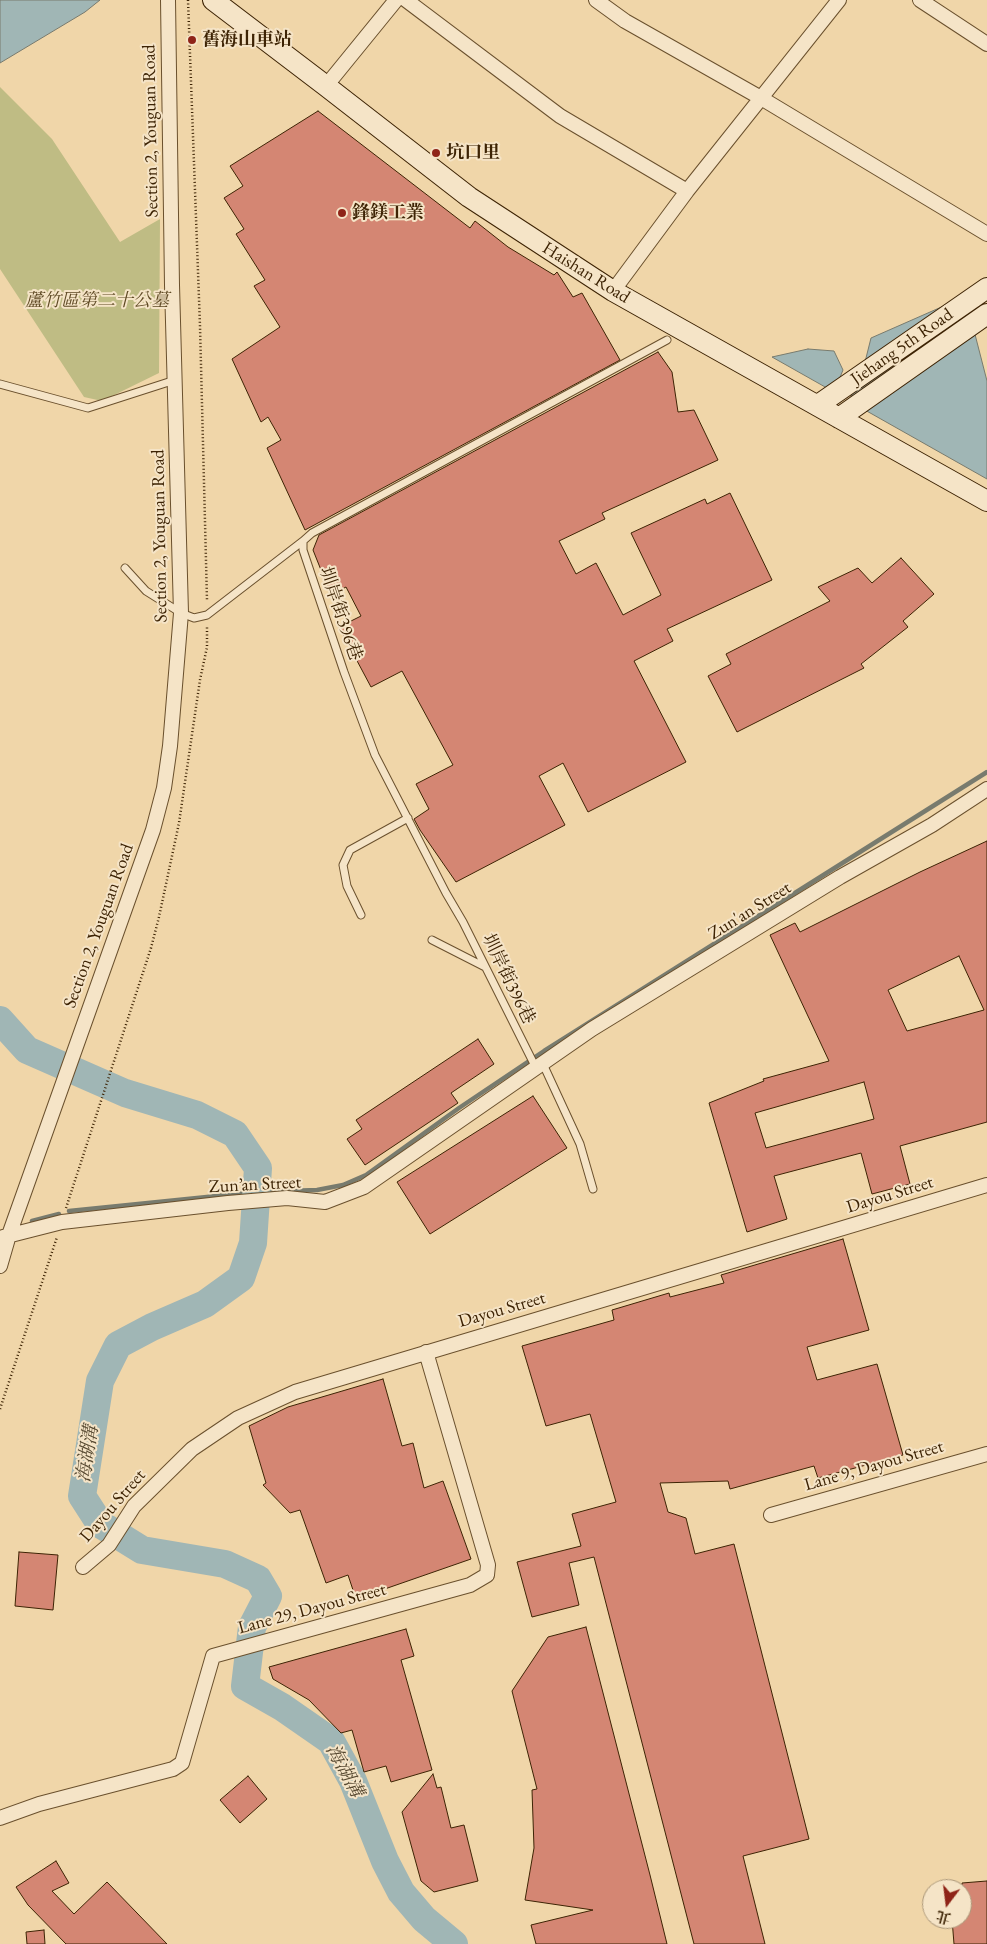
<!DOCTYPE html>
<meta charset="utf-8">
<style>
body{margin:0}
#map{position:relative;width:987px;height:1944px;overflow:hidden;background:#f0d6a9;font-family:"EB Garamond","Noto Serif TC",serif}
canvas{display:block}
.north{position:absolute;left:922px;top:1879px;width:50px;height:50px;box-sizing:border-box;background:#f5e4c7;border:1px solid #ab9779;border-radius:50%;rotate:195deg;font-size:14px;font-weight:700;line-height:20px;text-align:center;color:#3d2304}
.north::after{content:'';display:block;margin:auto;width:18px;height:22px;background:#8f2418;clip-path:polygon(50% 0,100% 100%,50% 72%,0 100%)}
</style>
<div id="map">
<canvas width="987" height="1944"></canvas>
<div class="north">北</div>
</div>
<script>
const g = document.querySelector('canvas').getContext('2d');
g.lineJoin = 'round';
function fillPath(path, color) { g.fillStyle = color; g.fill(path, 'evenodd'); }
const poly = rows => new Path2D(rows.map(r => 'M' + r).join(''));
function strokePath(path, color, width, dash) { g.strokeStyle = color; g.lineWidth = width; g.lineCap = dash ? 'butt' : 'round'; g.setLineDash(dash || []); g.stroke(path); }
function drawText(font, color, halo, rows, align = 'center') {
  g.font = font + ' "EB Garamond","Noto Serif TC",serif'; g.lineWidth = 4; g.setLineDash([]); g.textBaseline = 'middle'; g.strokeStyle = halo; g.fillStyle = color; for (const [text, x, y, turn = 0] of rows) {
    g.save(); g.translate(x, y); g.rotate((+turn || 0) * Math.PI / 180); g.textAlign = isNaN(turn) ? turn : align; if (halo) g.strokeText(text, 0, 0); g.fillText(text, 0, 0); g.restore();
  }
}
fillPath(poly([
 [0,87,52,139,120,242,160,219,159,373,102,401,84,397,0,269]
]), '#bfbc84');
const water = poly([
 [0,0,100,0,85,12,0,63,0,0],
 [960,304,970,315,987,381,987,479,849,401,864,366,871,338,946,305,960,304],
 [808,349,834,351,843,370,834,392,772,357,808,349]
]);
fillPath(water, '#a0b6b5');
strokePath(water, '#787b6e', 1);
strokePath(poly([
 [69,1211,256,1192,317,1190,343,1185,366,1175,459,1108,544,1051,987,772],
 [32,1221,59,1214]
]), '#787b6e', 4.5);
strokePath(poly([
 [0,1020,27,1050,125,1093,197,1115,235,1134,258,1168,253,1243,241,1278,205,1304,152,1327,118,1345,100,1381,82,1496,100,1524,142,1550,225,1564,258,1579,268,1596,252,1627,245,1686,282,1707,331,1741,353,1781,385,1861,401,1892,424,1919,454,1944]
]), '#a0b6b5', 28);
const building = poly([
 [318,111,470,228,475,221,508,247,554,275,557,272,573,297,582,293,620,360,305,530,267,448,281,440,268,417,261,422,232,359,280,327,254,286,265,280,236,234,244,229,224,198,243,186,230,166,318,111],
 [658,352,672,372,678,412,694,410,718,460,602,513,605,519,559,541,576,574,596,563,623,615,661,595,631,533,705,499,707,504,730,493,772,580,667,629,673,641,634,661,686,762,588,812,563,763,539,776,565,825,456,882,420,830,414,819,429,809,416,784,453,765,402,671,371,687,339,627,361,616,346,587,331,595,313,550,319,535,658,352],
 [901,558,934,594,903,621,908,627,861,664,864,668,737,732,708,676,731,664,726,654,830,601,818,587,858,568,872,583,901,558],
 [987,841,987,1122,900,1146,910,1184,872,1194,861,1153,774,1176,787,1219,747,1232,709,1103,764,1081,763,1079,829,1061,770,935,795,923,800,932,920,872,987,841],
 [959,956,984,1010,907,1031,888,990,959,956],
 [864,1082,874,1119,766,1148,755,1113,864,1082],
 [478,1039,494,1064,451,1093,458,1103,365,1165,347,1139,362,1129,356,1120,478,1039],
 [533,1096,567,1148,430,1234,397,1182,533,1096],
 [843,1239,869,1330,807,1347,817,1380,877,1364,903,1455,818,1478,814,1466,730,1489,728,1481,660,1483,668,1512,686,1518,695,1554,734,1544,809,1839,743,1856,765,1944,694,1944,594,1557,569,1563,579,1605,532,1617,517,1562,581,1546,572,1514,616,1502,590,1414,546,1426,522,1346,614,1320,612,1310,669,1293,670,1297,724,1283,721,1275,843,1239],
 [383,1379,402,1446,413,1443,424,1488,443,1481,471,1559,356,1599,348,1575,326,1583,300,1510,290,1513,263,1485,266,1483,249,1426,288,1407,383,1379],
 [19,1552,58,1555,53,1610,15,1606,19,1552],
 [586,1627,650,1875,667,1944,536,1944,531,1925,593,1910,525,1900,534,1848,532,1790,537,1789,512,1691,548,1637,586,1627],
 [406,1629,414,1656,401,1660,432,1770,391,1782,386,1766,364,1772,352,1730,341,1733,309,1700,273,1679,269,1667,406,1629],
 [433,1774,437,1788,441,1787,451,1828,464,1825,478,1881,434,1892,421,1881,402,1812,433,1774],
 [248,1776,267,1799,240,1823,220,1800,248,1776],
 [56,1861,69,1883,52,1891,74,1914,107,1882,167,1944,66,1944,28,1905,16,1887,56,1861],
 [987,1881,987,1944,954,1944,952,1919,962,1919,962,1883,987,1881],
 [44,1930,45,1944,27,1944,26,1932,44,1930]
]);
fillPath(building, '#d48673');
strokePath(building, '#3d2304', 1);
const lane = poly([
 [0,384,88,408,175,380],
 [125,568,146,591,181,613,194,618,207,615,303,541],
 [361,915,347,886,343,865,350,850,408,818],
 [432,940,485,967],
 [543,1064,580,1144,593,1189],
 [536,1068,463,922,446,893,375,755,344,672,303,550,303,541,312,533,667,340]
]);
const street = poly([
 [406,0,560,116,687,191],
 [596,0,625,21,761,98,987,234],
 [920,0,987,44],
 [326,86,396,0],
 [613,291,687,191,839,0],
 [3,1237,62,1222,228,1203,287,1198,325,1202,364,1187,592,1029,840,877,932,825,987,789],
 [0,1266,9,1235,153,830,164,788,170,746,181,613,172,285,168,0],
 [771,1515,987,1454],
 [83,1567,109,1545,134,1506,192,1449,238,1418,295,1392,987,1185],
 [0,1818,39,1804,173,1769,182,1763,213,1656,470,1585,487,1575,488,1565,426,1352]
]);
const secondary = poly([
 [213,0,326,86,469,197,613,291,987,501],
 [818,405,987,288],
 [839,418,987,314]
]);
strokePath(lane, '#6a502d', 9);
strokePath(street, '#6a502d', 16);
strokePath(secondary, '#3d2304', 22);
strokePath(poly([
 [188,0,200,326,207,600],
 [66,1208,151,948,159,917,179,823,200,680,207,647,207,625],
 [0,1409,57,1237]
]), '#3d2304', 2.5, [1, 2.5]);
strokePath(lane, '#f5e4c7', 7);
strokePath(street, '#f5e4c7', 14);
strokePath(secondary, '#f5e4c7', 20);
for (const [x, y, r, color] of [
 [192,40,5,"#8f2418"],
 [436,153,5,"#8f2418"],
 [342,213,5,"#8f2418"]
]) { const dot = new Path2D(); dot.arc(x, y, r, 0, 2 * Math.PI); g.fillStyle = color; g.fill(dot); strokePath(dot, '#f5e4c7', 2); }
drawText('bold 18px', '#3d2304', '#f5e4c7', [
 ["舊海山車站",202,40],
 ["坑口里",446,153],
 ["鋒鎂工業",352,213]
], 'left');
drawText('18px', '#3d2304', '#f5e4c7', [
 ["Section 2, Youguan Road",151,131,-91],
 ["Haishan Road",586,273,32],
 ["Jiehang 5th Road",902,347,-35],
 ["Section 2, Youguan Road",160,536,-91],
 ["圳岸街396巷",340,614,71],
 ["Zun'an Street",750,911,-32],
 ["Section 2, Youguan Road",99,926,-70],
 ["圳岸街396巷",508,979,64],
 ["Zun’an Street",255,1185,-3],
 ["Dayou Street",890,1195,-17],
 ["Dayou Street",502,1310,-16],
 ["Lane 9, Dayou Street",874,1466,-16],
 ["Dayou Street",113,1506,-49],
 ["Lane 29, Dayou Street",312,1609,-15]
]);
drawText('italic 18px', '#5e4924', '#f5e4c7', [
 ["蘆竹區第二十公墓",97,301]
]);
drawText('italic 19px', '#564830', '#f5e4c7', [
 ["海湖溝",88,1454,-81],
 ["海湖溝",344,1771,61]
]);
</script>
